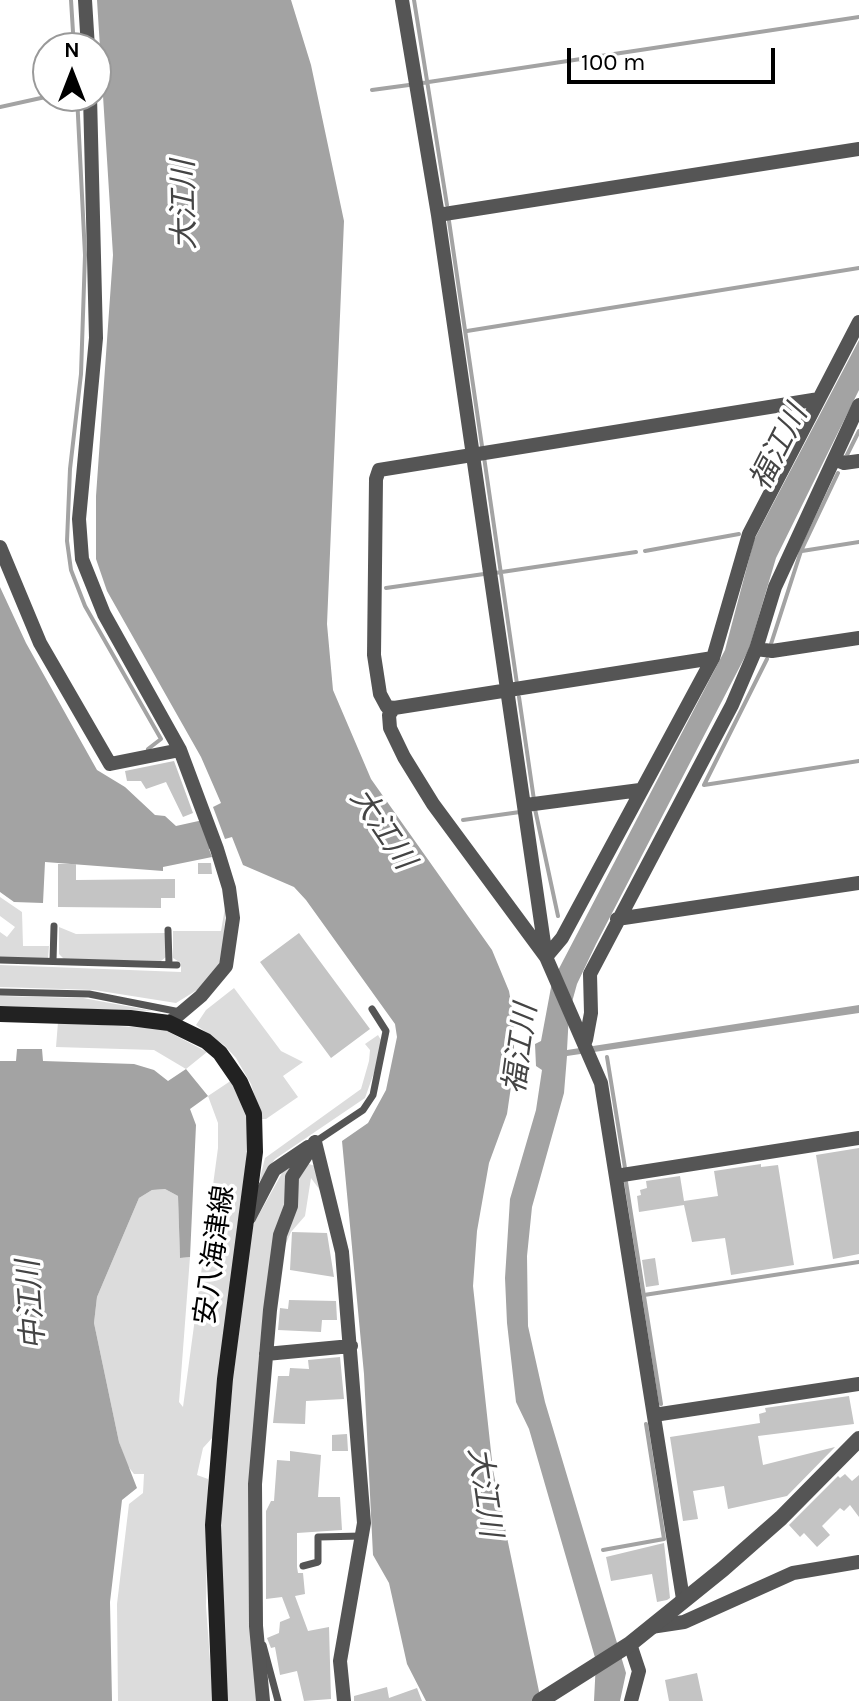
<!DOCTYPE html>
<meta charset="utf-8">
<style>
body{margin:0}
#map{position:relative;width:859px;height:1701px;overflow:hidden;background:#fff;font-family:Karla,sans-serif}
canvas{display:block}
.north{position:absolute;left:32px;top:32px;width:80px;height:80px;box-sizing:border-box;background:#fff;border:2px solid #999;border-radius:50%;rotate:0deg;font-size:22px;font-weight:700;line-height:32px;text-align:center;color:#000}
.north::after{content:'';display:block;margin:auto;width:28px;height:36px;background:#000;clip-path:polygon(50% 0,100% 100%,50% 72%,0 100%)}
.scale{position:absolute;left:567px;top:48px;width:208px;height:36px;box-sizing:border-box;border:4px solid #000;border-top:0;padding-left:10px;font-size:24px;line-height:28px;white-space:nowrap;color:#000;-webkit-text-stroke:6px #fff;paint-order:stroke}
</style>
<div id="map">
<canvas width="859" height="1701"></canvas>
<div class="north">N</div>
<div class="scale">100 m</div>
</div>
<script>
const g = document.querySelector('canvas').getContext('2d');
g.lineJoin = 'round';
function fillPath(path, color) { g.fillStyle = color; g.fill(path, 'evenodd'); }
const poly = rows => new Path2D(rows.map(r => 'M' + r).join(''));
function strokePath(path, color, width, dash) { g.strokeStyle = color; g.lineWidth = width; g.lineCap = dash ? 'butt' : 'round'; g.setLineDash(dash || []); g.stroke(path); }
function drawText(font, color, halo, rows, align = 'center') {
  g.font = font + ' Karla,"Noto Sans JP",sans-serif'; g.lineWidth = 7; g.setLineDash([]); g.textBaseline = 'middle'; g.strokeStyle = halo; g.fillStyle = color; for (const [text, x, y, turn = 0] of rows) {
    g.save(); g.translate(x, y); g.rotate((+turn || 0) * Math.PI / 180); g.textAlign = isNaN(turn) ? turn : align; if (halo) g.strokeText(text, 0, 0); g.fillText(text, 0, 0); g.restore();
  }
}
fillPath(poly([
 [0,897,22,912,23,946,49,946,48,958,0,958,0,932,7,937,15,927,0,916],
 [226,902,222,965,197,990,176,1003,94,990,0,987,0,965,181,972,181,963,173,958,173,931,221,931],
 [59,927,76,934,165,933,166,957,161,961,64,959,59,954],
 [234,988,281,1051,303,1062,283,1076,298,1097,266,1119,262,1119,251,1084,236,1058,224,1045,196,1025,206,1010],
 [0,996,83,998,153,1011,0,1006],
 [58,1022,163,1029,207,1052,186,1069,154,1050,56,1047],
 [378,1035,381,1040,377,1064,365,1098,275,1159,259,1182,265,1158,361,1089,369,1061,370,1050,365,1044],
 [232,1080,247,1112,248,1145,213,1437,203,1448,197,1475,208,1479,206,1606,213,1701,118,1701,117,1604,129,1504,143,1493,144,1474,134,1474,127,1465,119,1442,94,1323,97,1297,139,1198,152,1190,165,1189,178,1196,180,1258,190,1257,179,1402,183,1407,218,1148,218,1123,208,1096],
 [306,1163,315,1166,322,1193,311,1178,305,1216,291,1232,284,1248,296,1179],
 [286,1166,293,1168,251,1486,260,1701,227,1701,220,1522,233,1378,252,1227]
]), '#dcdcdc');
fillPath(poly([
 [97,0,291,0,311,65,344,221,327,624,333,690,371,779,492,950,509,991,514,1019,514,1066,507,1114,489,1163,477,1231,473,1286,493,1470,541,1701,426,1701,407,1664,389,1583,373,1555,364,1374,342,1141,368,1123,386,1090,397,1037,395,1024,306,900,294,887,243,865,232,837,225,839,213,807,221,803,201,757,107,591,96,559,96,496,113,255],
 [859,340,859,390,776,558,749,649,596,944,577,984,569,1013,567,1050,859,1005,859,1013,567,1056,564,1093,532,1207,527,1256,528,1326,545,1402,626,1673,620,1701,594,1701,596,1661,529,1429,516,1402,507,1323,505,1278,510,1199,536,1110,542,1070,536,1066,535,1044,541,1041,552,982,725,650,754,540],
 [0,587,26,643,97,770,125,787,155,815,165,816,176,826,203,820,213,847,209,849,212,857,163,867,163,871,45,862,43,903,14,902,0,892],
 [17,1049,42,1049,43,1061,134,1064,154,1070,168,1081,186,1069,208,1096,190,1109,196,1125,190,1257,180,1258,178,1196,165,1189,152,1190,139,1198,97,1297,94,1323,119,1442,137,1488,122,1500,110,1602,112,1701,0,1701,0,1061,16,1061]
]), '#a3a3a3');
strokePath(poly([
 [71,0,74,48],
 [414,0,447,205],
 [422,83,859,17],
 [372,90,409,85],
 [77,96,85,255,81,374,70,469,67,541,71,570,85,606,161,739,148,749],
 [0,107,50,96],
 [449,221,482,446],
 [467,331,859,268],
 [484,457,517,684],
 [846,457,859,431],
 [645,551,739,534],
 [802,551,859,542],
 [495,573,636,552],
 [386,588,484,574],
 [770,647,801,551,838,473],
 [519,697,534,800],
 [704,785,859,761],
 [704,785,767,659],
 [535,809,558,916],
 [463,820,520,812],
 [607,1057,625,1168],
 [626,1182,661,1404],
 [644,1295,859,1262],
 [603,1550,664,1539,646,1424]
]), '#a3a3a3', 4);
fillPath(poly([
 [174,761,193,813,183,817,166,782,146,789,141,781,127,781,125,771],
 [198,863,211,863,212,874,198,874],
 [58,864,76,864,76,880,175,879,175,898,161,898,161,908,58,907],
 [299,933,370,1029,331,1058,260,962],
 [859,1148,859,1254,833,1259,816,1155],
 [761,1164,761,1167,778,1165,794,1265,731,1275,725,1238,692,1242,684,1205,639,1212,637,1196,641,1195,640,1190,647,1188,646,1181,680,1176,684,1201,718,1196,714,1171],
 [292,1232,327,1233,334,1277,290,1270],
 [655,1258,659,1285,646,1287,642,1260],
 [289,1300,336,1301,337,1320,322,1320,321,1332,278,1330,280,1308,288,1309],
 [340,1357,344,1399,306,1401,305,1424,273,1423,278,1376,289,1376,290,1368,309,1369,308,1360],
 [849,1396,854,1424,758,1436,763,1465,835,1447,787,1496,728,1509,724,1486,693,1491,698,1519,683,1521,670,1437,760,1423,759,1414,766,1412,765,1408],
 [347,1434,348,1451,332,1451,332,1435],
 [290,1451,321,1455,318,1497,340,1497,342,1530,297,1533,297,1567,298,1573,303,1573,305,1594,295,1596,308,1631,329,1627,331,1699,304,1701,297,1671,280,1675,275,1647,271,1648,267,1638,279,1633,280,1622,290,1618,282,1597,266,1599,266,1511,271,1501,274,1501,277,1460,290,1461],
 [845,1474,852,1481,859,1475,859,1517,850,1505,844,1511,840,1508,822,1526,830,1535,817,1547,804,1533,800,1537,789,1525,838,1476,840,1478],
 [664,1543,670,1598,667,1600,657,1602,652,1574,611,1581,606,1557],
 [697,1673,703,1701,669,1701,665,1680],
 [387,1687,389,1698,417,1688,422,1701,354,1701,354,1696]
]), '#c4c4c4');
strokePath(poly([
 [168,930,169,964],
 [0,960,177,965],
 [53,961,54,926],
 [0,992,89,994,180,1012],
 [315,1142,363,1110,373,1095,386,1031,372,1009],
 [303,1566,318,1562,318,1537,362,1536],
 [263,1645,278,1701]
]), '#555', 7);
strokePath(poly([
 [85,0,88,48],
 [402,0,438,215,546,957,601,1083,683,1599],
 [90,96,96,338,79,519,82,559,104,614,180,750,217,849,229,888,233,918,226,966,201,996,169,1023],
 [438,215,859,149],
 [834,459,844,463,859,461],
 [0,547,40,643,110,764,180,750],
 [756,649,772,651,859,638],
 [713,658,394,708,389,715,390,728,404,757,433,804,546,957,562,938,713,658,749,534,859,322],
 [394,708,387,707,380,694,374,655,376,479,379,470,819,399],
 [526,805,640,790],
 [617,919,859,883],
 [586,1040,591,1013,590,974,732,705,756,649,775,587,859,405],
 [315,1142,342,1252,364,1523,340,1661,344,1701],
 [616,1176,859,1138],
 [249,1218,274,1170,308,1147],
 [266,1354,351,1346],
 [654,1415,859,1384],
 [651,1627,684,1622,793,1573,859,1562],
 [630,1644,639,1671,631,1701],
 [263,1701,256,1626,255,1484,270,1310,280,1235,291,1206,292,1177,315,1142]
]), '#555', 14);
strokePath(poly([
 [540,1701,630,1644,723,1569,781,1518,859,1439]
]), '#555', 16);
strokePath(poly([
 [0,1014,130,1018,169,1023,206,1041,220,1053,240,1082,254,1114,255,1152,225,1379,213,1525,220,1701]
]), '#222', 16);
drawText('28px', '#000', '#fff', [
 ["安八海津線",215,1255,-82]
]);
drawText('italic 30px', '#444', '#fff', [
 ["大江川",185,205,-91],
 ["福江川",779,448,-63],
 ["大江川",382,829,56],
 ["福江川",521,1049,-82],
 ["中江川",32,1305,-94],
 ["大江川",484,1492,82]
]);
</script>
